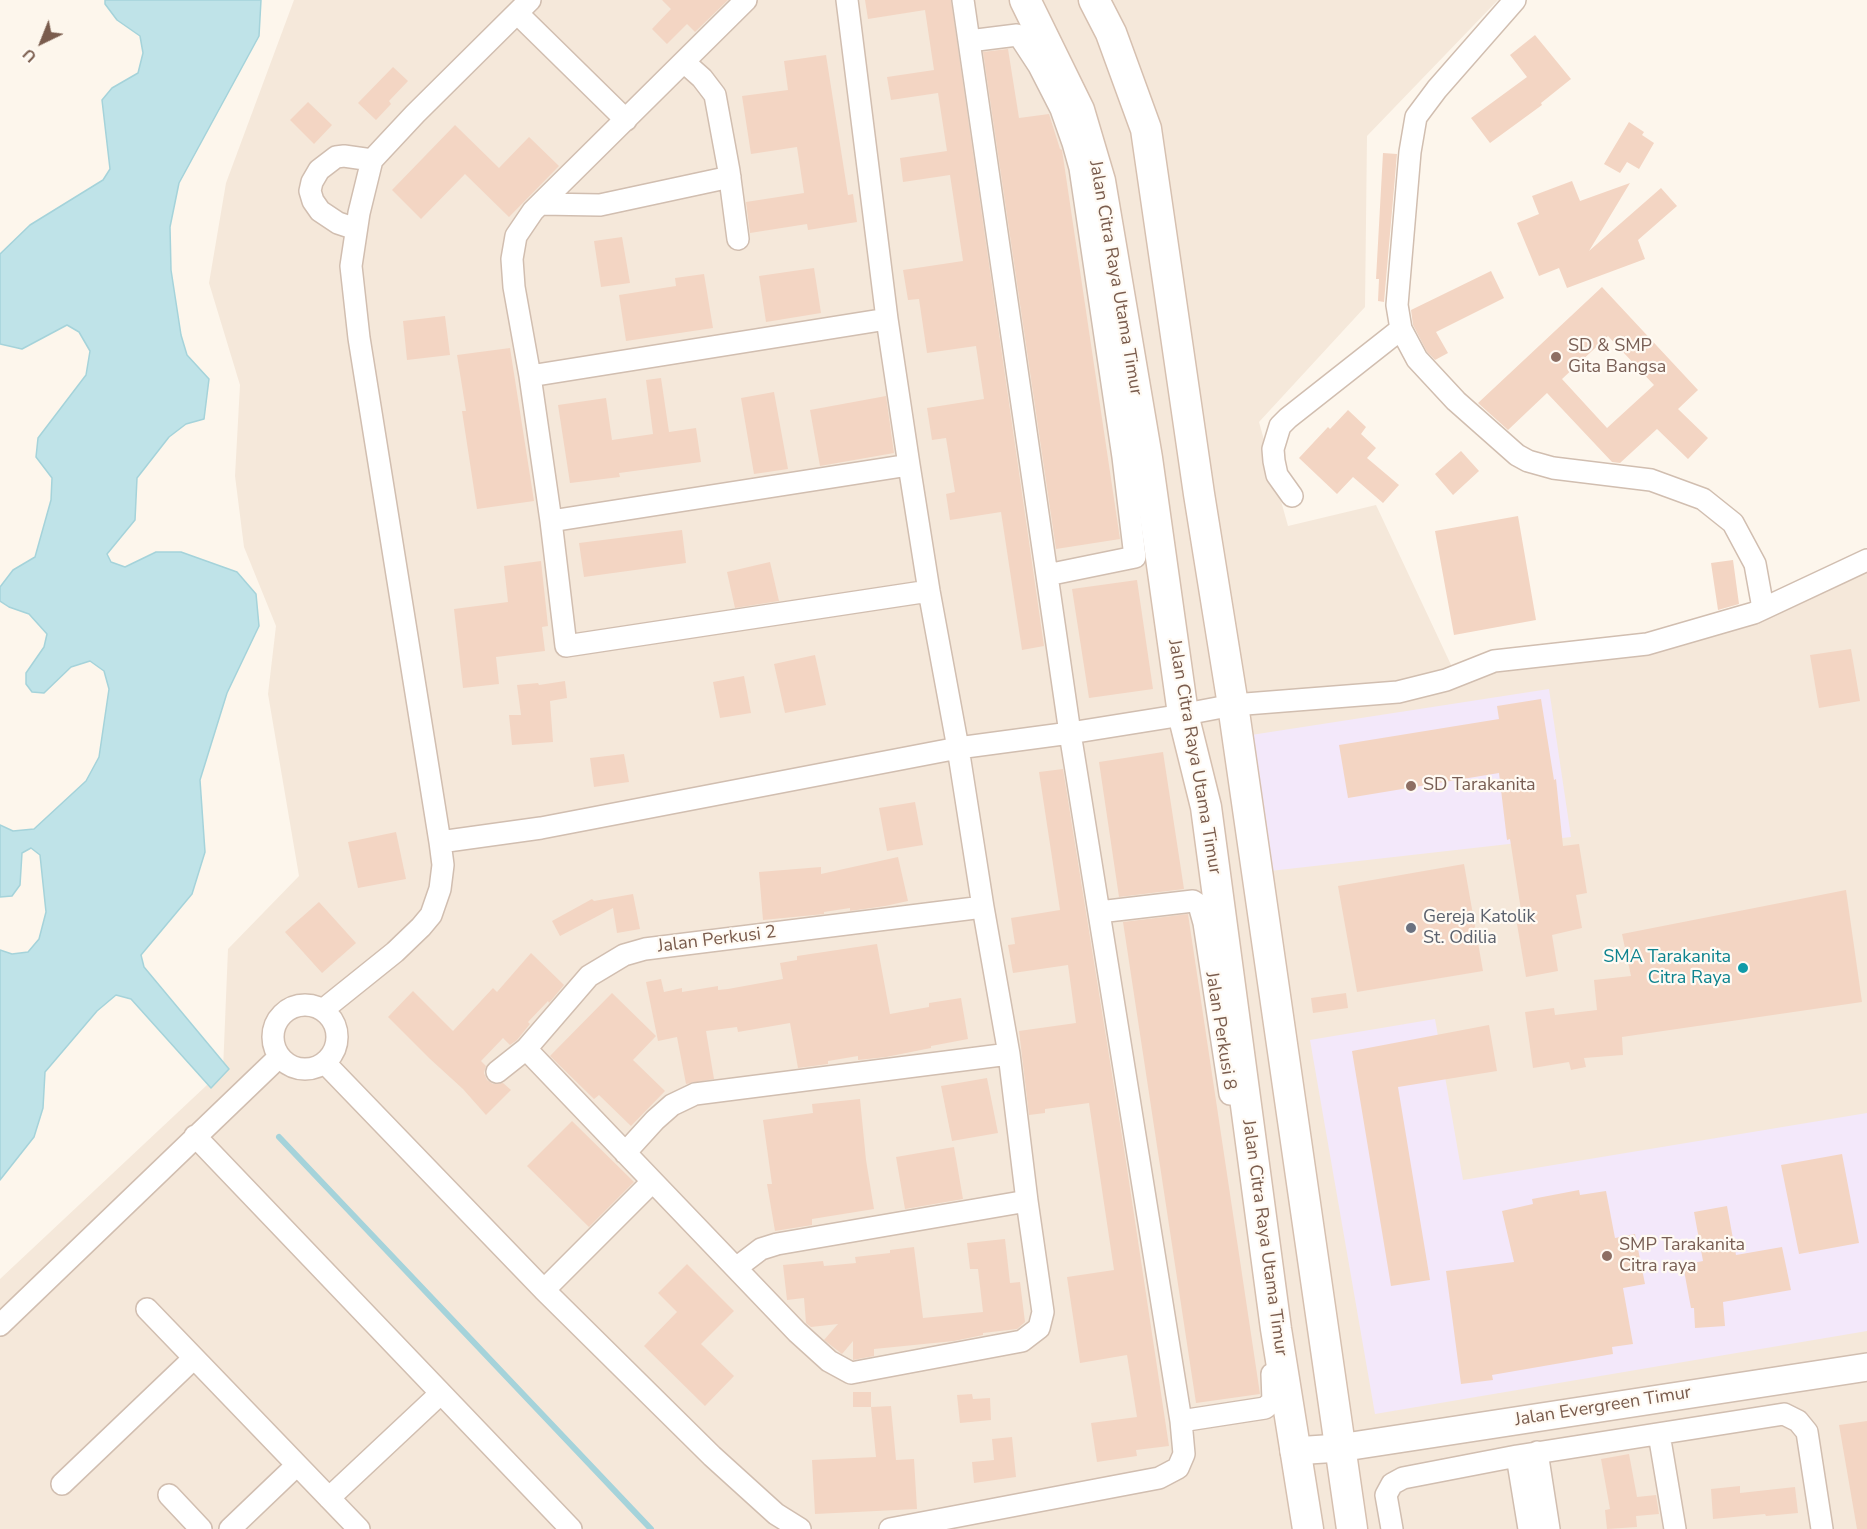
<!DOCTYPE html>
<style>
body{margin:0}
#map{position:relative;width:1867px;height:1529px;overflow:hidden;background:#fdf6ec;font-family:"Nunito Sans",sans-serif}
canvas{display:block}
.north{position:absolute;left:12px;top:12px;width:60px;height:60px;-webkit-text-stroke:4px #fffaf3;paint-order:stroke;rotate:223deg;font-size:16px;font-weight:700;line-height:24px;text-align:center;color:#7a5c4d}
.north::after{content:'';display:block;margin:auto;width:21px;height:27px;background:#7a5c4d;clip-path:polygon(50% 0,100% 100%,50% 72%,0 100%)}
</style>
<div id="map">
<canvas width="1867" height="1529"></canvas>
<div class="north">U</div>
</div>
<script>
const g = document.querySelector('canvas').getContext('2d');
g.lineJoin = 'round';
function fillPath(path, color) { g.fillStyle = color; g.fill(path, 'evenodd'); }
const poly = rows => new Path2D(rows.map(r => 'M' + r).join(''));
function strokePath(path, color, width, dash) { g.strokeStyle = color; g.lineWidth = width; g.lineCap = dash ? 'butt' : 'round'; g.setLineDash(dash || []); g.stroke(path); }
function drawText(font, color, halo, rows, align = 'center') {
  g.font = font + ' "Nunito Sans",sans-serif'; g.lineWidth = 4.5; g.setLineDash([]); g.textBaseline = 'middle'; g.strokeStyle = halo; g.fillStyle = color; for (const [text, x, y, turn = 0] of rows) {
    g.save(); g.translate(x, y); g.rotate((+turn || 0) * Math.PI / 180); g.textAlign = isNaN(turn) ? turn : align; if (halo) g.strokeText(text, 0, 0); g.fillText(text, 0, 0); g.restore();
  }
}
fillPath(poly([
 [294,0,1498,0,1367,136,1365,307,1259,422,1288,526,1376,505,1460,684,1518,663,1592,662,1654,649,1867,569,1867,1529,0,1529,0,1279,223,1070,228,949,299,876,268,694,276,626,244,547,235,476,240,385,209,283,226,183]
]), '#f5e8da');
fillPath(poly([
 [1549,689,1571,837,1270,871,1251,735],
 [1435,1019,1463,1180,1867,1113,1867,1331,1375,1414,1310,1040]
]), '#f3e8fa');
const water = poly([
 [105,0,261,0,259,36,179,183,170,227,171,270,181,335,187,355,209,379,204,419,186,424,169,437,137,478,135,520,107,554,111,562,125,567,156,552,181,552,237,572,256,594,259,626,227,693,200,780,205,852,192,894,141,955,144,967,229,1069,211,1088,131,999,116,995,97,1011,45,1072,43,1108,34,1137,0,1180,0,950,12,954,28,952,39,939,46,912,40,855,31,848,22,853,20,885,12,896,0,897,0,825,13,831,34,829,86,781,99,757,109,689,104,671,90,661,71,667,44,693,32,692,26,684,26,673,44,647,47,634,29,614,9,607,0,601,0,587,13,570,35,557,51,500,52,478,36,457,38,438,86,375,90,351,79,332,67,325,22,349,0,344,0,254,30,225,103,180,110,169,102,100,112,88,138,73,143,53,140,36,117,20,105,4,105,0]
]);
fillPath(water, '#bfe3e8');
strokePath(water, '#a5d3da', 1.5);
strokePath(poly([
 [279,1137,651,1529]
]), '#a5d3da', 6);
fillPath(poly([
 [662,0,728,0,695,32,687,24,667,44,652,29,671,9],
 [865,0,951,0,1044,646,1022,650,1001,512,950,520,946,494,955,492,946,438,932,440,927,408,984,399,976,346,927,353,919,299,908,300,903,270,963,261,950,175,903,182,900,158,947,151,938,93,891,100,887,77,934,70,925,10,868,19],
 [1535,35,1571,79,1541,103,1542,105,1490,143,1471,118,1527,77,1510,55],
 [1008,49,1019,118,1049,114,1060,149,1062,150,1120,539,1056,549,983,52],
 [826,55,848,195,853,194,857,222,808,230,807,224,750,233,746,202,804,193,797,147,751,154,742,96,788,90,784,61],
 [393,67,408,81,389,101,391,104,376,120,358,103],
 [308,102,332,125,314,144,290,120],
 [1629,122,1644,132,1642,135,1654,143,1639,169,1627,162,1620,173,1604,164],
 [455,125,499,168,529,137,559,166,509,217,465,174,421,219,392,190],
 [1383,153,1397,154,1384,302,1378,301,1379,279,1376,279],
 [1572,181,1580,201,1630,183,1589,251,1661,188,1677,206,1638,240,1645,259,1567,288,1559,268,1539,276,1517,223,1539,214,1532,196],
 [622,237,630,283,601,287,594,241],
 [814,268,821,313,766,322,759,276],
 [1491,271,1504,298,1436,332,1448,353,1435,360,1427,352,1413,325,1411,310],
 [704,274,713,328,626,341,619,295,676,286,675,278],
 [1602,287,1698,390,1678,409,1708,438,1688,459,1657,429,1620,463,1612,462,1547,393,1508,430,1478,403],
 [1608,336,1654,385,1607,428,1562,379],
 [445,316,450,355,407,360,403,321],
 [510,348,534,501,477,509,462,411,466,411,457,355],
 [661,378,669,432,696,428,701,462,619,473,620,477,570,483,558,405,606,398,612,440,653,434,646,380],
 [774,392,788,469,754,474,741,398],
 [886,396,894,453,820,466,810,410],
 [1348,410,1366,427,1361,434,1376,448,1367,458,1399,485,1383,503,1353,477,1337,494,1299,458,1328,427,1330,429],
 [1461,451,1479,471,1453,495,1435,474],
 [1518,516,1536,620,1454,635,1435,531],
 [682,530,686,563,584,577,579,543],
 [1733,560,1739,604,1718,610,1711,563],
 [541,561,548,626,542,627,545,651,496,657,499,684,463,688,454,609,508,602,504,566],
 [770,562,779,601,735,608,727,572],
 [1137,580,1153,689,1089,698,1072,589],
 [1851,649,1860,701,1819,708,1810,655],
 [815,655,826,705,785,713,774,664],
 [744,676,751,713,720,718,713,682],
 [565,681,567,698,550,701,553,742,512,745,509,715,521,715,517,685,538,683,539,685],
 [1541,699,1554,780,1556,779,1563,846,1579,844,1587,893,1576,895,1582,928,1552,935,1558,971,1526,977,1517,924,1523,923,1510,839,1507,840,1499,773,1348,798,1339,745,1499,719,1497,706],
 [1163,752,1184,889,1119,897,1099,762],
 [624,754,629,782,594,787,590,758],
 [1063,769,1125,1155,1169,1446,1136,1450,1137,1456,1097,1462,1091,1423,1137,1417,1127,1355,1080,1363,1067,1277,1114,1270,1089,1103,1045,1109,1045,1113,1029,1115,1019,1031,1076,1023,1068,965,1013,973,1008,945,1015,944,1011,918,1060,910,1039,772],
 [915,802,923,845,887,851,879,808],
 [396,832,406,879,358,888,348,842],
 [898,857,908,901,885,906,850,911,850,908,824,912,824,914,763,920,759,872,821,867,821,874],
 [1464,864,1483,971,1357,992,1338,886],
 [1846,890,1862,1002,1622,1037,1623,1055,1584,1058,1586,1067,1571,1070,1569,1062,1533,1068,1525,1012,1554,1008,1555,1015,1597,1010,1594,980,1631,976,1622,934],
 [633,894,640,929,617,933,613,908,560,936,552,921,592,899,594,901],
 [319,902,356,943,322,973,285,932],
 [1188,914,1260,1394,1196,1403,1123,922],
 [877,944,890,1014,929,1007,929,1003,961,998,968,1039,931,1046,931,1048,886,1057,858,1060,858,1056,828,1061,828,1064,798,1068,790,1023,738,1032,737,1027,706,1031,714,1079,686,1084,677,1037,658,1041,646,982,661,979,664,992,682,988,682,992,718,986,718,990,728,989,783,979,780,963,797,960,797,956],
 [531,953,564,985,549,1003,548,1001,528,1022,530,1024,517,1040,510,1045,503,1038,481,1061,486,1066,484,1073,487,1080,493,1084,503,1083,511,1090,486,1115,463,1089,429,1058,388,1017,413,991,453,1031,493,988,497,992],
 [612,993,656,1036,633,1060,665,1091,631,1126,599,1095,594,1099,550,1056],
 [1346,993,1348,1008,1313,1013,1311,998],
 [1489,1025,1497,1071,1398,1087,1430,1280,1391,1286,1352,1051],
 [987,1078,998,1133,952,1141,941,1086],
 [860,1099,866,1160,874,1209,812,1219,812,1225,775,1231,767,1184,772,1184,763,1120,813,1113,812,1104],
 [572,1121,634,1182,589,1227,527,1166],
 [954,1147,963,1199,905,1209,896,1157],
 [1842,1154,1859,1243,1799,1254,1781,1165],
 [1579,1190,1580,1195,1606,1191,1615,1238,1635,1234,1645,1284,1623,1288,1633,1344,1612,1347,1613,1354,1492,1375,1493,1380,1461,1384,1446,1271,1514,1262,1502,1211,1533,1204,1532,1199],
 [1727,1206,1736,1255,1782,1247,1791,1290,1723,1302,1725,1326,1695,1328,1694,1308,1691,1308,1683,1265,1703,1261,1694,1212],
 [1005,1239,1010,1283,1020,1282,1025,1322,1017,1329,983,1333,983,1335,954,1341,874,1349,874,1356,853,1360,853,1341,842,1354,824,1340,838,1324,811,1327,806,1323,804,1298,787,1300,783,1265,823,1261,824,1266,856,1263,855,1257,890,1253,890,1250,914,1247,923,1318,983,1312,978,1269,970,1269,967,1243],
 [687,1264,734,1311,701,1344,734,1376,705,1406,644,1346,677,1312,658,1293],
 [853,1392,871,1392,871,1407,853,1407],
 [972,1394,973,1399,990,1398,991,1420,960,1423,957,1395],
 [891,1406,896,1460,914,1459,917,1509,815,1514,812,1460,876,1457,871,1407],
 [1867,1421,1867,1529,1857,1529,1839,1425],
 [1012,1437,1016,1477,974,1483,972,1462,994,1460,992,1439],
 [1629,1454,1637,1497,1656,1495,1659,1514,1636,1516,1637,1527,1607,1529,1605,1510,1610,1509,1601,1459],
 [1740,1486,1740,1493,1795,1487,1798,1513,1766,1516,1765,1514,1713,1519,1711,1489]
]), '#f3d5c3');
const minor = poly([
 [530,0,415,114,372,160,359,213,351,266,359,338,440,842,541,828,958,748,1070,733,1170,717,1233,705,1398,692,1446,680,1494,661,1647,644,1754,613,1867,560],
 [746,0,533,211,516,236,512,259,514,287,530,376,551,521,909,465],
 [1515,0,1437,89,1416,117,1410,152,1397,305,1401,329,1417,359,1456,401,1517,455,1528,461,1553,468,1651,480,1703,499,1733,523,1755,564,1763,608],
 [517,13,626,120],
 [969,41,1017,35,1020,37,1039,66,1061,109,1073,143,1080,168,1123,457,1135,557,1047,575],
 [684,62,702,78,715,95,729,171,738,239],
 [541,204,600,205,730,177],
 [356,229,338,223,320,211,313,201,310,191,312,182,319,170,336,157,344,156,372,160],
 [530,376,887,319],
 [1292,496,1277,475,1274,461,1273,449,1280,426,1288,418,1401,329],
 [551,521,566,646,929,591],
 [1099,912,1193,901,1199,905,1204,923,1230,1094],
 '273 1037a32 32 0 1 1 64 0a32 32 0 1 1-64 0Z',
 [324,1009,395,952,421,927,431,915,440,889,443,865,440,842],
 [526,1049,797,1332,829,1361,851,1373,1022,1341,1039,1328,1043,1312,1027,1201,1009,1054,983,907,958,748,929,591,909,465,887,319,847,0],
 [325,1063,544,1290,712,1456,776,1514,800,1529],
 [497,1072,526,1049,589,976,624,955,645,949,983,907],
 [195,1136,571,1529],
 [625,1153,655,1120,672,1105,695,1094,1009,1054],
 [736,1268,761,1249,777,1244,1027,1201],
 [544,1290,652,1182],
 [147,1309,359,1529],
 [0,1325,279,1057],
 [1181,1421,1265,1408,1273,1401,1272,1374],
 [1659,1434,1675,1529],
 [1537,1452,1549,1529],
 [1517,1456,1529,1529],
 [62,1484,194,1358],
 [169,1495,201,1529],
 [329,1498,440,1394],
 [230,1529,297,1465],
 [890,1529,1159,1478,1178,1468,1184,1454,1181,1421,1070,733,963,0],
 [1392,1529,1386,1495,1392,1484,1403,1478,1517,1456,1784,1414,1798,1421,1807,1432,1822,1529]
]);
const tertiary = poly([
 [1294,1451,1339,1448,1867,1367]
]);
const secondary = poly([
 [1025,0,1079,110,1100,181,1147,458,1183,714,1206,807,1276,1329,1308,1529],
 [1094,0,1111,33,1146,129,1199,494,1233,705,1352,1529]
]);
strokePath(minor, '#d1beb0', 24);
strokePath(tertiary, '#d1beb0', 30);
strokePath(secondary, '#d6c0b0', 33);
strokePath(minor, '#fff', 21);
strokePath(tertiary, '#fff', 27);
strokePath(secondary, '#fff', 30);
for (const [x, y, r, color] of [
 [1556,357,6,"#8d6e63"],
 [1411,786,6,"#8d6e63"],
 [1411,928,6,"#6b7280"],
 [1743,968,6,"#0f9aa8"],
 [1607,1256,6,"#8d6e63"]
]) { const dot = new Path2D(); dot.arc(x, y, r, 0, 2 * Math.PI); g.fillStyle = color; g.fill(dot); strokePath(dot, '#fffaf3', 2); }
drawText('18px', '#7a5c4d', '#fffaf3', [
 ["Jalan Citra Raya Utama Timur",1115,278,80],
 ["Jalan Citra Raya Utama Timur",1194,757,80],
 ["Jalan Perkusi 2",717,940,-7],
 ["Jalan Perkusi 8",1220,1031,81],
 ["Jalan Citra Raya Utama Timur",1264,1238,82],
 ["Jalan Evergreen Timur",1603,1407,-9]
]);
drawText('18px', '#785e54', '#fffaf3', [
 ["SD & SMP",1568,347],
 ["Gita Bangsa",1568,368],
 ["SD Tarakanita",1423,786],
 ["SMP Tarakanita",1619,1246],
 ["Citra raya",1619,1267]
], 'left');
drawText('18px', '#5b616d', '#fffaf3', [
 ["Gereja Katolik",1423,918],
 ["St. Odilia",1423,939]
], 'left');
drawText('18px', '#0d838f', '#fffaf3', [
 ["SMA Tarakanita",1731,958],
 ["Citra Raya",1731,979]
], 'right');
</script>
